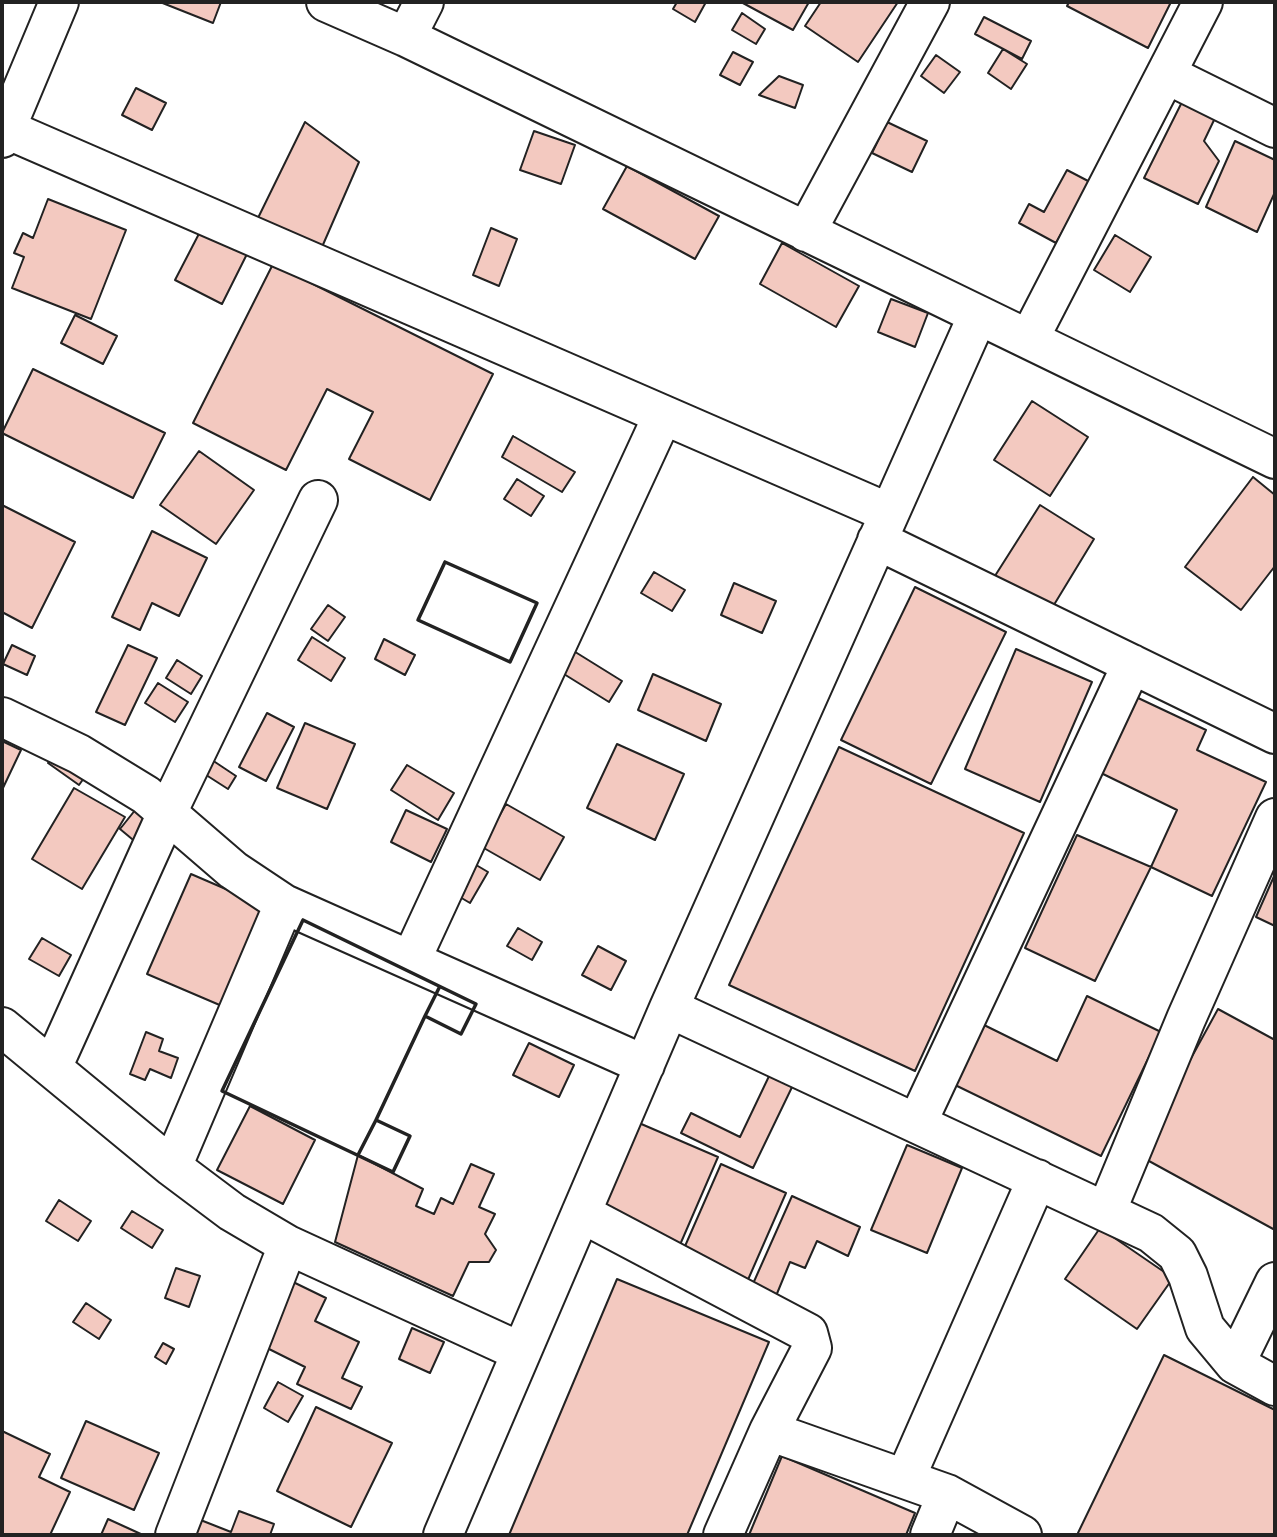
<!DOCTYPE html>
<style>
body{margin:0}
#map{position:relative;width:1277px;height:1537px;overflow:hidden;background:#fff;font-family:Figtree,sans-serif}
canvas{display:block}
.frame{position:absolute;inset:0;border:4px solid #222;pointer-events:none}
</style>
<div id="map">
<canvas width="1277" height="1537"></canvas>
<div class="frame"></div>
</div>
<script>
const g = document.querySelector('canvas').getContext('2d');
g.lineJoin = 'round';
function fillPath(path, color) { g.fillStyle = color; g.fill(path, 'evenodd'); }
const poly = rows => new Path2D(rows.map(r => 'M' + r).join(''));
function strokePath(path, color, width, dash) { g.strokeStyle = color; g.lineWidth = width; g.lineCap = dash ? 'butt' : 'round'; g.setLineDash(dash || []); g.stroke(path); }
const building = poly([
 [160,2,221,2,213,23,160,2],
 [677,2,706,2,695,22,673,9,677,2],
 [741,2,809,2,793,30,741,2],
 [821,2,898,2,858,62,805,26,821,2],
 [1069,2,1171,2,1148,48,1067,6,1069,2],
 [742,13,765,29,756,44,732,30,742,13],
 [984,17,1031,41,1022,59,975,34,984,17],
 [1003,49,1027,64,1011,89,988,73,1003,49],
 [733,52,753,62,740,85,720,75,733,52],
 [936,55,960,72,944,93,921,76,936,55],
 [779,76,803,85,795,108,759,95,779,76],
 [136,88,166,103,152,130,122,115,136,88],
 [1183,100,1216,116,1204,141,1219,161,1198,204,1144,178,1183,100],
 [305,122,359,162,322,247,257,220,305,122],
 [887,122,927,141,912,172,872,153,887,122],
 [534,131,575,145,561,184,520,170,534,131],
 [1235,141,1275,160,1275,192,1257,232,1206,207,1235,141],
 [627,166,719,216,695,259,603,209,627,166],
 [1067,170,1090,182,1056,243,1019,223,1029,204,1044,212,1067,170],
 [48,199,126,230,91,319,12,288,24,257,14,253,23,233,33,238,48,199],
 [203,226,249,250,222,304,175,280,203,226],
 [491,228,517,239,499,286,473,275,491,228],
 [1115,235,1151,257,1130,292,1094,270,1115,235],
 [782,243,859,286,836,327,760,284,782,243],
 [273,264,493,374,430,500,349,459,373,412,327,389,286,470,193,423,273,264],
 [891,299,928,313,915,347,878,332,891,299],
 [75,315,117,336,103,364,61,343,75,315],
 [33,369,165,433,133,498,2,433,33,369],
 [1032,401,1088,437,1050,496,994,460,1032,401],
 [513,436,575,472,562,492,502,457,513,436],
 [199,451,254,490,216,544,160,505,199,451],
 [1253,477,1275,495,1275,566,1241,610,1185,567,1253,477],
 [517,479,544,496,531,516,504,499,517,479],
 [2,505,75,542,32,628,2,612,2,505],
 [1040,505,1094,539,1049,613,993,579,1040,505],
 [152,531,207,558,179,616,152,603,140,630,112,617,152,531],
 [654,572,685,590,672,611,641,593,654,572],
 [734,583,776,601,762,633,721,615,734,583],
 [915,587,1006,632,931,784,841,740,915,587],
 [328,605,345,617,328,641,311,629,328,605],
 [312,637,345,658,331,681,298,660,312,637],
 [384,639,415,655,405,675,375,659,384,639],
 [12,645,35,656,27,675,3,664,12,645],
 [128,645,157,658,125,725,96,712,128,645],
 [564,645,622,681,609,702,551,666,564,645],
 [1016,649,1092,682,1040,802,965,769,1016,649],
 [177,660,202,676,191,694,166,678,177,660],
 [653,674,721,704,706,741,638,710,653,674],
 [158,683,188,702,175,722,145,703,158,683],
 [1136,697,1206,730,1197,750,1266,782,1212,896,1151,867,1177,810,1101,773,1136,697],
 [267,713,294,727,266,781,239,767,267,713],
 [305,723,355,744,327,809,277,788,305,723],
 [2,741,21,750,2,790,2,741],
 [617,744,684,774,655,840,587,808,617,744],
 [839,747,1024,833,915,1071,729,985,839,747],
 [58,748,89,771,79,785,48,763,58,748],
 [212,760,236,776,228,789,203,773,212,760],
 [407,765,454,793,438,820,391,790,407,765],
 [74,788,125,817,82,889,32,859,74,788],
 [140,804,159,820,138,844,120,829,140,804],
 [506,804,564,837,540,880,482,847,506,804],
 [406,810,447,829,431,862,391,842,406,810],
 [1077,835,1151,867,1095,981,1025,948,1077,835],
 [466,859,488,872,470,903,448,890,466,859],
 [191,874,279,912,236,1012,147,974,191,874],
 [1275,874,1275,926,1256,917,1275,874],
 [518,928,542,942,532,960,507,946,518,928],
 [42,938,71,955,59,976,29,959,42,938],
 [598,946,626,961,611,990,582,975,598,946],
 [1087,996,1161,1032,1101,1156,953,1084,982,1024,1057,1061,1087,996],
 [1218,1009,1275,1040,1275,1230,1138,1155,1218,1009],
 [146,1032,163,1039,159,1051,178,1058,171,1078,150,1069,145,1080,130,1074,146,1032],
 [529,1043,574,1065,559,1097,513,1075,529,1043],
 [771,1072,794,1083,753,1168,681,1133,691,1113,740,1137,771,1072],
 [250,1106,315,1140,283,1204,217,1170,250,1106],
 [639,1123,718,1157,676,1254,598,1221,639,1123],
 [907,1145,962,1168,927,1253,871,1230,907,1145],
 [358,1155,423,1189,416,1206,434,1214,441,1198,453,1204,471,1164,494,1174,479,1207,495,1214,485,1234,496,1250,489,1262,469,1262,453,1296,335,1242,358,1155],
 [721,1164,786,1193,747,1282,682,1253,721,1164],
 [792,1196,860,1227,848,1256,817,1241,805,1268,790,1262,776,1296,752,1286,792,1196],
 [59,1200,91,1221,78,1241,46,1221,59,1200],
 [132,1211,163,1230,152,1248,121,1228,132,1211],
 [1100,1228,1173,1278,1137,1329,1065,1279,1100,1228],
 [176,1268,200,1276,189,1307,165,1298,176,1268],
 [617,1279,769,1342,687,1535,509,1535,617,1279],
 [289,1280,326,1298,315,1321,359,1342,342,1378,362,1387,351,1409,297,1384,305,1367,259,1344,289,1280],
 [86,1303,111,1320,99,1339,73,1322,86,1303],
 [412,1328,444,1342,430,1373,399,1359,412,1328],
 [163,1343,174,1349,166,1364,155,1357,163,1343],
 [1164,1355,1275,1410,1275,1535,1077,1535,1164,1355],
 [278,1382,303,1396,288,1422,264,1408,278,1382],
 [316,1407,392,1443,351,1527,277,1491,316,1407],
 [86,1421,159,1453,134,1510,61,1478,86,1421],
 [2,1431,50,1454,39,1477,70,1492,50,1535,2,1535,2,1431],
 [782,1456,915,1513,906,1535,749,1535,782,1456],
 [239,1511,274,1524,270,1535,192,1535,198,1519,231,1532,239,1511],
 [108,1519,143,1535,101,1535,108,1519]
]);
fillPath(building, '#f3c9c0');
strokePath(building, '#222', 2);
const minor = poly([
 [326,2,406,37,1275,459],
 [406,37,424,2],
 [1166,74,1275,128],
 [6,129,889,513],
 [2,138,59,2],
 [806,232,930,2],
 [1029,339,1203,2],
 [877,540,1275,734],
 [2,717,79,754,146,795,233,870,284,904,645,1065],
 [411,960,663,415],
 [669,1008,1151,1233,1177,1254,1188,1276,1205,1328,1235,1364,1275,1386],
 [2,1027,172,1167,232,1212,288,1245,521,1352],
 [52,1068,167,813,318,500],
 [917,1123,1132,664],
 [172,1167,284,904],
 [1106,1212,1186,1019,1275,818],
 [581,1213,808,1333,812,1348,769,1431,947,1494,1022,1535],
 [1235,1364,1275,1282],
 [905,1479,1037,1179],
 [175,1535,288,1245],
 [443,1535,669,1008,978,315],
 [723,1535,769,1431],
 [930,1535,947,1494]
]);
strokePath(minor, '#222', 42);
strokePath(minor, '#fff', 38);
strokePath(poly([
 [445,562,537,603,510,662,418,620,445,562],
 [303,920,476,1004,461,1034,425,1016,376,1120,410,1136,393,1172,222,1091,303,920],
 [425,1016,439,988],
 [358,1155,376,1120]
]), '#222', 3.5);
</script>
